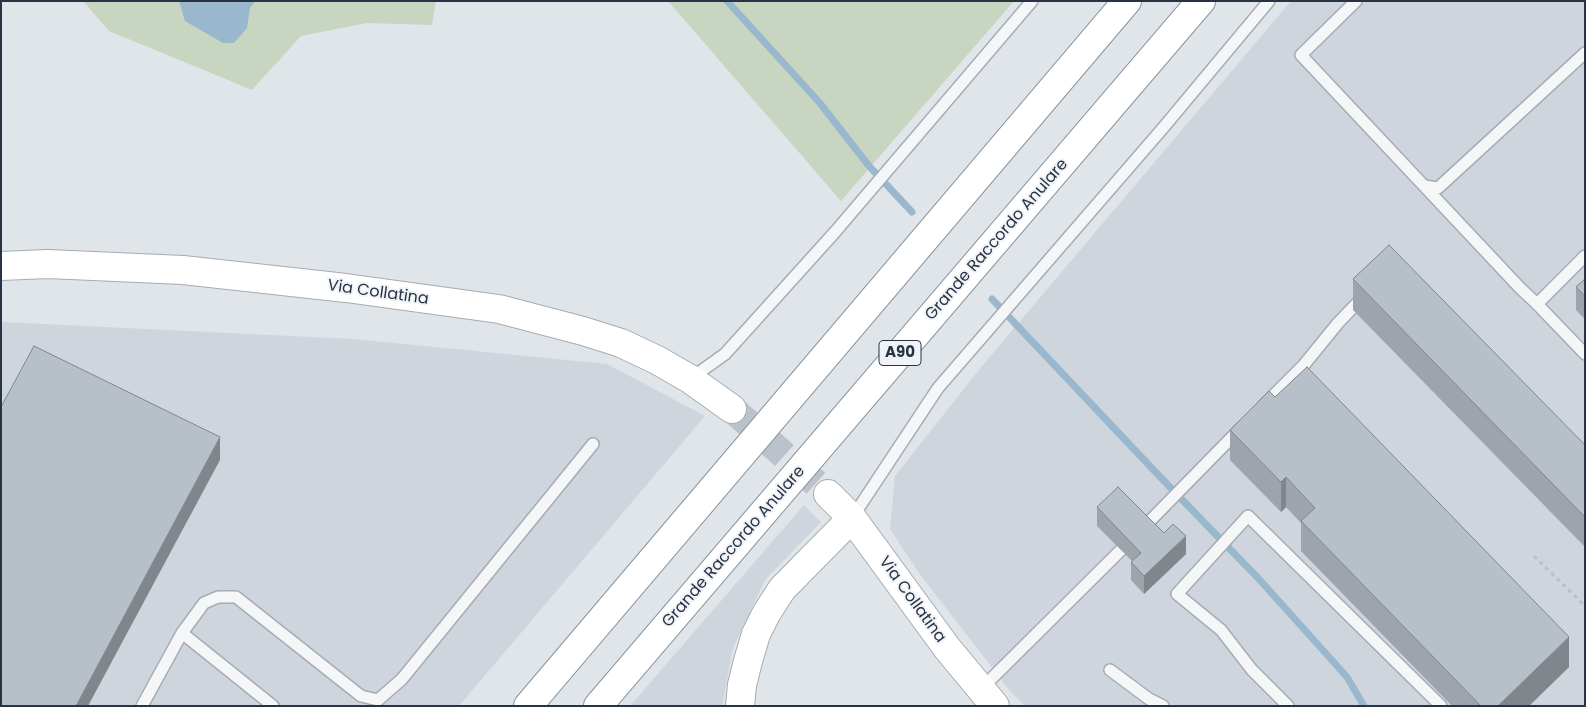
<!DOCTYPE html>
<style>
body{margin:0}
#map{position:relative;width:1586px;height:707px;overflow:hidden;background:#e0e5ea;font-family:Poppins,sans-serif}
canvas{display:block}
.frame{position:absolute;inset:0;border:2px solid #283443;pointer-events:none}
</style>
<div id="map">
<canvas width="1586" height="707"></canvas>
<div class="frame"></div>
</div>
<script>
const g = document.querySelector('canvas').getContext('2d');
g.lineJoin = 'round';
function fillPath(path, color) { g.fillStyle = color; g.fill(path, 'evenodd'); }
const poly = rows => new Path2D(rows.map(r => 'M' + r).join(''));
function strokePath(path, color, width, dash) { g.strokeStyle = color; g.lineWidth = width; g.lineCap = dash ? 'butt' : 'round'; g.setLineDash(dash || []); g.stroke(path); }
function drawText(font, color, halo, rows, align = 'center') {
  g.font = font + ' Poppins,sans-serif'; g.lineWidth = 4; g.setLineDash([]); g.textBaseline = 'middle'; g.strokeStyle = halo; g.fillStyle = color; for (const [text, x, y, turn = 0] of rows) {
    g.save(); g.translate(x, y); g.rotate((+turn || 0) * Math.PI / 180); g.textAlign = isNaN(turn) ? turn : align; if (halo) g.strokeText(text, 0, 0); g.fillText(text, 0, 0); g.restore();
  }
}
fillPath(poly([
 [1291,1,1585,1,1585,706,1025,706,1010,691,919,573,890,529,895,476,982,366],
 [1,322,353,339,607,364,705,416,459,706,1,706],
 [804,505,821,522,765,580,733,648,722,706,630,706]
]), '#ced5dd');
fillPath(poly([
 [83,1,436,1,432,25,367,23,301,36,252,90,109,31],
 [668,1,1014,1,841,201]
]), '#c8d5c1');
fillPath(poly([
 [179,1,255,1,250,8,247,28,234,43,223,43,185,21]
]), '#99b7cd');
strokePath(poly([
 [727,1,819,102,869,166,912,212],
 [992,299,1165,482,1258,578,1347,677,1364,706]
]), '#99b7cd', 7);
strokePath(poly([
 [732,409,828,494]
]), '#bbc2c9', 28, [28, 14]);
const lane = poly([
 [1356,1,1301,55,1520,288,1537,304,1585,256],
 [1424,186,1438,188,1585,53],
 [1537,304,1585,354],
 [690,379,725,354,835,232,1032,1],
 [1264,405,1303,366,1338,323,1363,297],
 [852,518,938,388,1163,128,1269,1],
 [1142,529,1240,429],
 [182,633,273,706],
 [1110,670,1149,699,1163,706],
 [981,689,1121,550],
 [142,706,182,633,204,603,218,597,236,597,361,696,378,700,402,679,593,444],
 [1288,706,1252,670,1221,630,1177,594,1248,516,1441,706]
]);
const secondary = poly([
 [1,266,48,264,183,270,346,288,499,309,583,331,621,343,657,360,690,379,732,409],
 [828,494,852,518,947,648,995,706],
 [740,706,742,685,748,661,756,634,766,614,782,589,852,518]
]);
const highway = poly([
 [528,706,1127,1],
 [598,706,1201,1]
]);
strokePath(lane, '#a5acb5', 14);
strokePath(secondary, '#a5acb5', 30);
strokePath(highway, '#8794a2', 30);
strokePath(poly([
 [1534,556,1585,606]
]), '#bbc0c5', 3, [4, 4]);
strokePath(lane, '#f4f6f8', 11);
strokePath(secondary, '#fff', 28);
strokePath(highway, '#fff', 28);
fillPath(poly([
 [1353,279,1585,445,1585,547,1353,310],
 [1585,279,1585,319,1576,310,1576,287],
 [1230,430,1569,667,1529,706,1452,706,1301,551,1301,523,1286,507,1281,512,1230,460],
 [1097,507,1164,533,1186,554,1144,594,1131,580,1131,562,1132,561,1097,526]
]), '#9da4ac');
fillPath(poly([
 [220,437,220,460,88,706,76,706],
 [1286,477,1286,507,1281,512,1281,482],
 [1186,536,1186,554,1144,594,1144,576],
 [1569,637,1569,667,1529,706,1498,706]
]), '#80868c');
const building = poly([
 [1389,245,1585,445,1585,517,1353,279,1389,245],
 [1585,279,1585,296,1576,287,1585,279],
 [34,346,220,437,76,706,1,706,1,407,34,346],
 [1307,367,1569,637,1498,706,1481,706,1301,521,1315,508,1286,477,1281,482,1230,430,1269,391,1275,397,1307,367],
 [1118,487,1164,533,1173,524,1186,536,1144,576,1131,562,1141,553,1097,507,1118,487]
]);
fillPath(building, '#b7bfc8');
strokePath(building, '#80868c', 1);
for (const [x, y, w] of [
 [900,353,42]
]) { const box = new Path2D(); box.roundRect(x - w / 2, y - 12.5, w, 25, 4); g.fillStyle = '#f0f4f8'; g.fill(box); strokePath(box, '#283443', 1); }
drawText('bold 15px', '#283443', null, [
 ["A90",900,353]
]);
drawText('16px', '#283443', '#f0f4f8', [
 ["Grande Raccordo Anulare",997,240,-49],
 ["Via Collatina",378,293,8],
 ["Grande Raccordo Anulare",734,547,-49],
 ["Via Collatina",912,600,54]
]);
</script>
